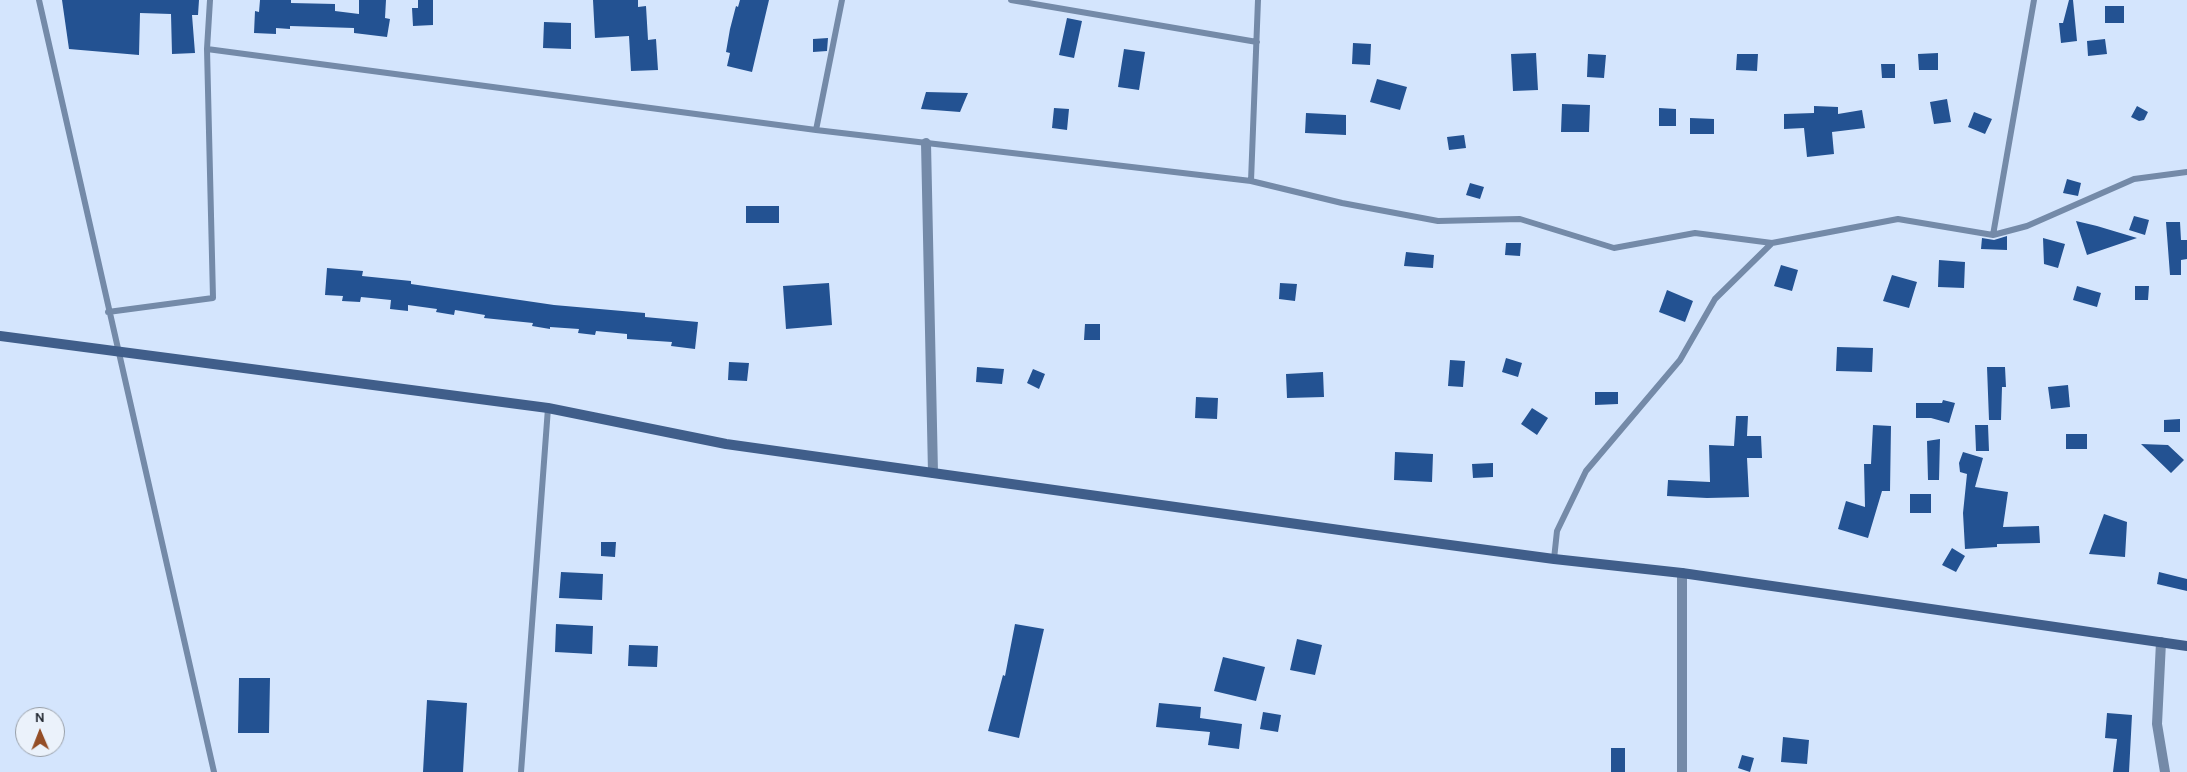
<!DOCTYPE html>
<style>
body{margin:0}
#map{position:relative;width:2187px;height:772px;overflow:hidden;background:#d4e5fd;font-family:Karla,sans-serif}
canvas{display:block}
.north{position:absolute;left:15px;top:707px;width:50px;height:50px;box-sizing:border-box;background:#ebf2fb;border:1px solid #989fa8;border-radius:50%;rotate:359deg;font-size:14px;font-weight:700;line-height:20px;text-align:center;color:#1c222b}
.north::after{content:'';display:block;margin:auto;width:18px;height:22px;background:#944e27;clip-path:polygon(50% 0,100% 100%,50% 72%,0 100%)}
</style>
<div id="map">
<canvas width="2187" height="772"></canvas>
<div class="north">N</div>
</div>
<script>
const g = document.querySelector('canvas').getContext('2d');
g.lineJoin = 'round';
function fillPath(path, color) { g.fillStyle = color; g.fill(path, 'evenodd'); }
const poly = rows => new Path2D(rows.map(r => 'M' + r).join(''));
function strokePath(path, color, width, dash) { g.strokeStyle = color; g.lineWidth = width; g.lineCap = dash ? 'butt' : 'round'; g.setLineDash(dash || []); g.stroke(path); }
fillPath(poly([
 [62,0,199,0,198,15,192,15,195,53,172,54,171,14,140,13,139,55,69,49],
 [260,0,291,0,291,3,335,4,335,11,359,14,359,0,386,0,385,18,390,19,387,37,354,33,354,28,290,26,290,29,276,28,276,34,254,33,255,11,259,12],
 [418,0,433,0,433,25,413,26,412,8,418,8],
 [593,0,638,0,638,7,646,6,648,40,656,39,658,70,631,71,629,36,595,38],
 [740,0,769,0,752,72,727,66,730,53,726,52,730,29,736,6,738,7],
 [2069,0,2073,0,2077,41,2061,43,2059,23,2063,23],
 [2105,6,2124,6,2124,23,2105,23],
 [1067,18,1082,21,1074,58,1059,55],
 [544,22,571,23,571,49,543,48],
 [828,38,827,51,813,52,813,39],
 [2105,39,2107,54,2088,56,2087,41],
 [1353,43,1371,44,1370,65,1352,64],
 [1124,49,1145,52,1139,90,1118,87],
 [1536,53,1538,90,1513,91,1511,54],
 [1938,53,1938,70,1919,70,1918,54],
 [1588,54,1606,55,1604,78,1587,77],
 [1737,54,1758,54,1757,71,1736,70],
 [1881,64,1895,64,1895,78,1882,78],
 [1377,79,1407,87,1400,110,1370,102],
 [926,92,968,93,960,112,921,109],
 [1947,99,1951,122,1934,124,1930,102],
 [1562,104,1590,105,1589,132,1561,132],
 [1814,106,1838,107,1838,114,1862,110,1865,128,1832,132,1834,154,1807,157,1804,128,1784,129,1784,114,1814,113],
 [2137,106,2148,112,2144,120,2139,121,2131,117],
 [1054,108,1069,109,1067,130,1052,128],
 [1659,108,1676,109,1676,126,1659,126],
 [1974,112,1992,119,1985,134,1968,127],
 [1306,113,1346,115,1346,135,1305,133],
 [1690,118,1714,119,1714,134,1690,134],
 [1464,135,1466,148,1449,150,1447,137],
 [2067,179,2081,183,2078,196,2063,193],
 [1470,183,1484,187,1480,199,1466,195],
 [746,206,779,206,779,223,746,223],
 [2134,216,2149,220,2145,235,2129,230],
 [2076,221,2097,226,2137,238,2087,255],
 [2166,222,2180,222,2181,240,2187,240,2187,259,2181,260,2181,275,2170,275],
 [2007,236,2007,250,1981,249,1982,238,1994,240],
 [2043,238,2065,244,2058,268,2044,264],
 [1506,243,1521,243,1520,256,1505,255],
 [1406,252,1434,255,1433,268,1404,266],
 [1939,260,1965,262,1964,288,1938,287],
 [1781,265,1798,270,1792,291,1774,286],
 [327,268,363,271,362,276,411,281,411,284,554,305,645,313,645,317,698,322,695,349,671,346,672,342,627,339,627,334,596,331,595,335,578,333,579,329,550,327,550,329,532,326,533,323,484,318,485,315,455,310,454,315,436,312,437,309,408,305,408,311,390,309,391,300,361,297,360,302,342,301,343,296,325,295],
 [1892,275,1917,282,1909,308,1883,301],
 [829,283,832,325,786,329,783,286],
 [1280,283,1297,284,1295,301,1279,299],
 [2077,286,2101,293,2097,307,2073,300],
 [2135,286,2149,286,2148,300,2135,300],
 [1667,290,1693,301,1685,322,1659,312],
 [1085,324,1100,324,1100,340,1084,340],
 [1837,347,1873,348,1872,372,1836,371],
 [1506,358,1522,363,1518,377,1502,372],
 [1450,360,1465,361,1463,387,1448,386],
 [729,362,749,363,747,381,728,380],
 [977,367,1004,369,1002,384,976,382],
 [1987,367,2005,367,2006,387,2002,387,2001,420,1989,420],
 [1033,369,1045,374,1039,389,1027,383],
 [1323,372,1324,397,1287,398,1286,374],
 [2068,385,2070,407,2051,409,2048,387],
 [1595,392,1618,392,1618,404,1595,405],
 [1196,397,1218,398,1217,419,1195,418],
 [1943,400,1955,403,1949,423,1931,418,1916,418,1916,403,1942,403],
 [1532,408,1548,418,1537,435,1521,424],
 [1736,416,1748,416,1747,436,1761,436,1762,458,1747,458,1749,497,1707,498,1667,496,1668,480,1710,482,1709,445,1734,446],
 [2180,419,2180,432,2164,432,2164,420],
 [1873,425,1891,426,1890,491,1882,491,1868,538,1838,529,1846,501,1865,507,1864,464,1871,464],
 [1975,425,1988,425,1989,451,1976,451],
 [2066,434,2087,434,2087,449,2066,449],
 [1940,439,1939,480,1928,480,1927,441],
 [2141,444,2168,445,2184,460,2171,473],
 [1395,452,1433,454,1432,482,1394,480],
 [1963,452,1983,458,1975,487,2008,492,2003,527,2039,526,2040,543,1997,544,1997,547,1965,549,1963,513,1967,474,1960,472,1959,463],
 [1493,463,1493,477,1473,478,1472,464],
 [1910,494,1931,494,1931,513,1910,513],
 [2104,514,2127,522,2125,557,2089,554],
 [601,542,616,542,615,557,601,556],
 [1952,548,1965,556,1956,572,1942,565],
 [561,572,603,574,602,600,559,598],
 [2159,572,2187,579,2187,591,2157,584],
 [556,624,593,626,592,654,555,652],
 [1015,624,1044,629,1019,738,988,731,1003,675,1005,676],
 [1297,639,1322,645,1315,675,1290,670],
 [629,645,658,646,657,667,628,666],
 [1223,657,1265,667,1256,701,1214,691],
 [239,678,270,678,269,733,238,733],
 [427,700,467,703,463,772,423,772],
 [1159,703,1201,707,1200,718,1242,724,1239,749,1208,745,1210,732,1156,727],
 [1263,712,1281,715,1278,732,1260,729],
 [2107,713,2132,715,2129,772,2113,772,2117,739,2105,738],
 [1783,737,1809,740,1807,764,1781,762],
 [1611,748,1625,748,1625,772,1611,772],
 [1742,755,1754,758,1750,772,1738,768]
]), '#235292');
strokePath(poly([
 [39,0,214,772],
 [1011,0,1257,42],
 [207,49,816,130,1251,181,1258,0],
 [816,130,842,0],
 [1251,181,1342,203,1438,221,1520,219,1614,248,1695,233,1772,243],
 [1993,235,2034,0],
 [108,312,213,298,207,49,210,0],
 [1554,559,1557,531,1586,471,1680,360,1715,299,1772,243,1898,219,1993,235,2027,226,2134,179,2187,172],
 [521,772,548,408]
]), '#748aa8', 6);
strokePath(poly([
 [926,143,933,473],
 [2161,642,2157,724,2165,772],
 [1682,772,1682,573]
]), '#748aa8', 10);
strokePath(poly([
 [0,336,548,408,726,444,1368,534,1554,559,1682,573,2187,646]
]), '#405e8a', 10);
</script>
